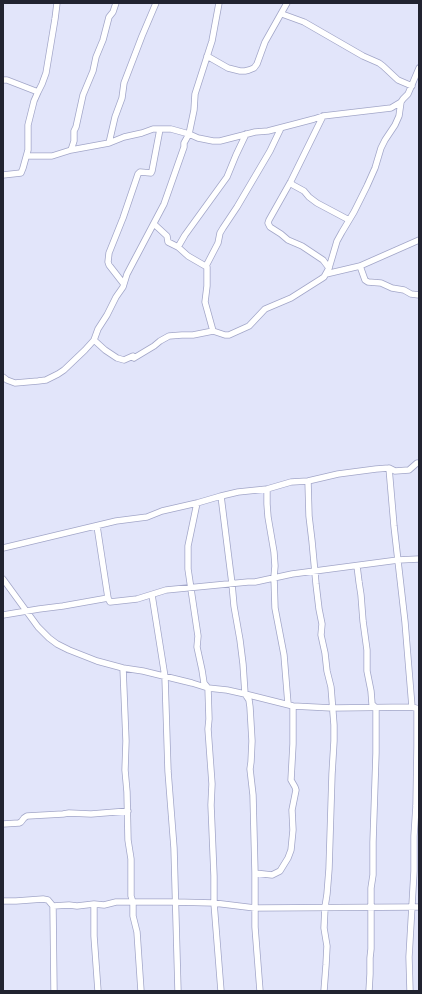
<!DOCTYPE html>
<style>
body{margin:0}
#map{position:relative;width:422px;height:994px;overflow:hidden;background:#e2e5fa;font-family:Arial,sans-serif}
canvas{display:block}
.frame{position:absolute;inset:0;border:4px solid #212330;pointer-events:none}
</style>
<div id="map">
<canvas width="422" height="994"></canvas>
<div class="frame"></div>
</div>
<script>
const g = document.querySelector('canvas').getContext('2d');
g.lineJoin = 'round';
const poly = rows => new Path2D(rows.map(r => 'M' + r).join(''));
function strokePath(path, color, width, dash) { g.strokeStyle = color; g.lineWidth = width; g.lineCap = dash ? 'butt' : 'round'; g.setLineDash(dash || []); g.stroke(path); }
const street = poly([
 [282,14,304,22,363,56,379,63,383,66,398,80,412,86],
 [207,56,228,68,240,71,245,71,249,70,254,68,257,64,265,42,287,3],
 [3,80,7,80,38,92],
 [323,116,291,181,269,220,268,223,270,227,281,234,288,240,302,246,323,260,329,268],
 [109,143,115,117,122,98,124,83,142,36,156,3],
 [71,150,74,141,74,131,76,127,83,95,93,71,96,57,103,40,109,17,113,12,116,3],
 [27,156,52,156,71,150,109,143,124,137,142,133,153,129,171,129,189,134,198,138,213,141,220,141,255,132,268,131,295,124,314,119,323,116,391,108,401,102,403,99,408,94,419,68],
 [3,175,21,173,23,168,28,150,28,125,34,101,38,92,42,84,46,73,55,19,57,3],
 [291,181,291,183,293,185,304,191,309,197,317,203,349,220],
 [154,224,167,236,168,242,178,247,188,256,207,267,207,286,205,302,213,331],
 [178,247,185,235,227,177,236,155,246,134],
 [206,266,218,243,220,233,223,228,237,207,270,151,281,128],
 [360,266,365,280,368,282,381,283,392,288,404,290,411,294,419,295],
 [326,274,360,266,419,240],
 [123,283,109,265,108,262,109,253,123,218,138,174,140,172,151,173,152,171,160,129],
 [94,340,105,350,117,358,124,360,133,356,134,358,154,346,160,341,169,336,182,335,193,335,213,331,225,335,229,335,249,326,265,309,291,298,321,279,324,277,329,268,337,241,342,232,354,212,367,186,375,168,381,148,385,140,395,125,399,116,401,102],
 [3,377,7,380,15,383,38,381,46,380,58,374,64,370,85,350,94,340,98,329,107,315,116,297,123,287,127,274,164,204,184,147,184,143,189,134,194,110,195,94,212,41,219,3],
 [389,468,394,526,405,622,412,707],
 [308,481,309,516,312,541,316,584,319,609,322,624,321,635,325,653,327,671,331,687,334,725,334,741,332,774,329,869,327,894,325,907,324,928,327,946,326,965,324,991],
 [267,489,267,504,268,517,274,552,275,566,274,577,275,608,284,655,288,704],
 [221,496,232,584,234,606,240,640,243,664,245,694,249,700,250,707,252,741,251,762,250,769,253,795,255,873,255,927,260,991],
 [197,503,188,546,188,569,198,636,197,647,202,670,204,683,208,688,209,719,208,729,212,784,211,805,214,876,214,903,221,991],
 [97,526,108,598],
 [3,548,116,521,147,517,162,511,197,503,221,496,238,492,267,489,291,482,308,481,338,474,376,469,389,468,395,471,409,470,417,463,419,463],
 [357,566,359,582,361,595,363,621,367,650,367,671,371,691,372,704,376,708,376,753,373,842,373,875,371,888,371,949,370,958,370,974,369,991],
 [3,579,38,627,49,638,57,644,69,650,97,661,123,668,143,671,192,683,208,688,227,690,245,694,293,706,332,708,412,707,419,709],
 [152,595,165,677,168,771,174,848,178,991],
 [3,615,39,609,63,606,108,598,110,602,137,599,166,590,248,582,255,582,292,574,398,560,419,559],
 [123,668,126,741,125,770,127,792,128,840,131,859,131,896,133,902,133,916,137,932,141,991],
 [3,824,19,823,21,822,24,818,27,816,63,814,69,813,91,814,128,811],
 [255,873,272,875,280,871,288,858,291,850,293,830,292,810,296,790,295,787,291,780,293,744,293,706],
 [3,901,16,901,43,899,48,900,53,906,69,905,77,906,94,904,104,905,116,902,175,902,214,903,255,908,419,907],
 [94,904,94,936,98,991],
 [53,906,54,991],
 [410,991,409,957,414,871,414,836,416,806,417,746,417,709]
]);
strokePath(street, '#a2a6c8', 7);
strokePath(street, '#fff', 5.5);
</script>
